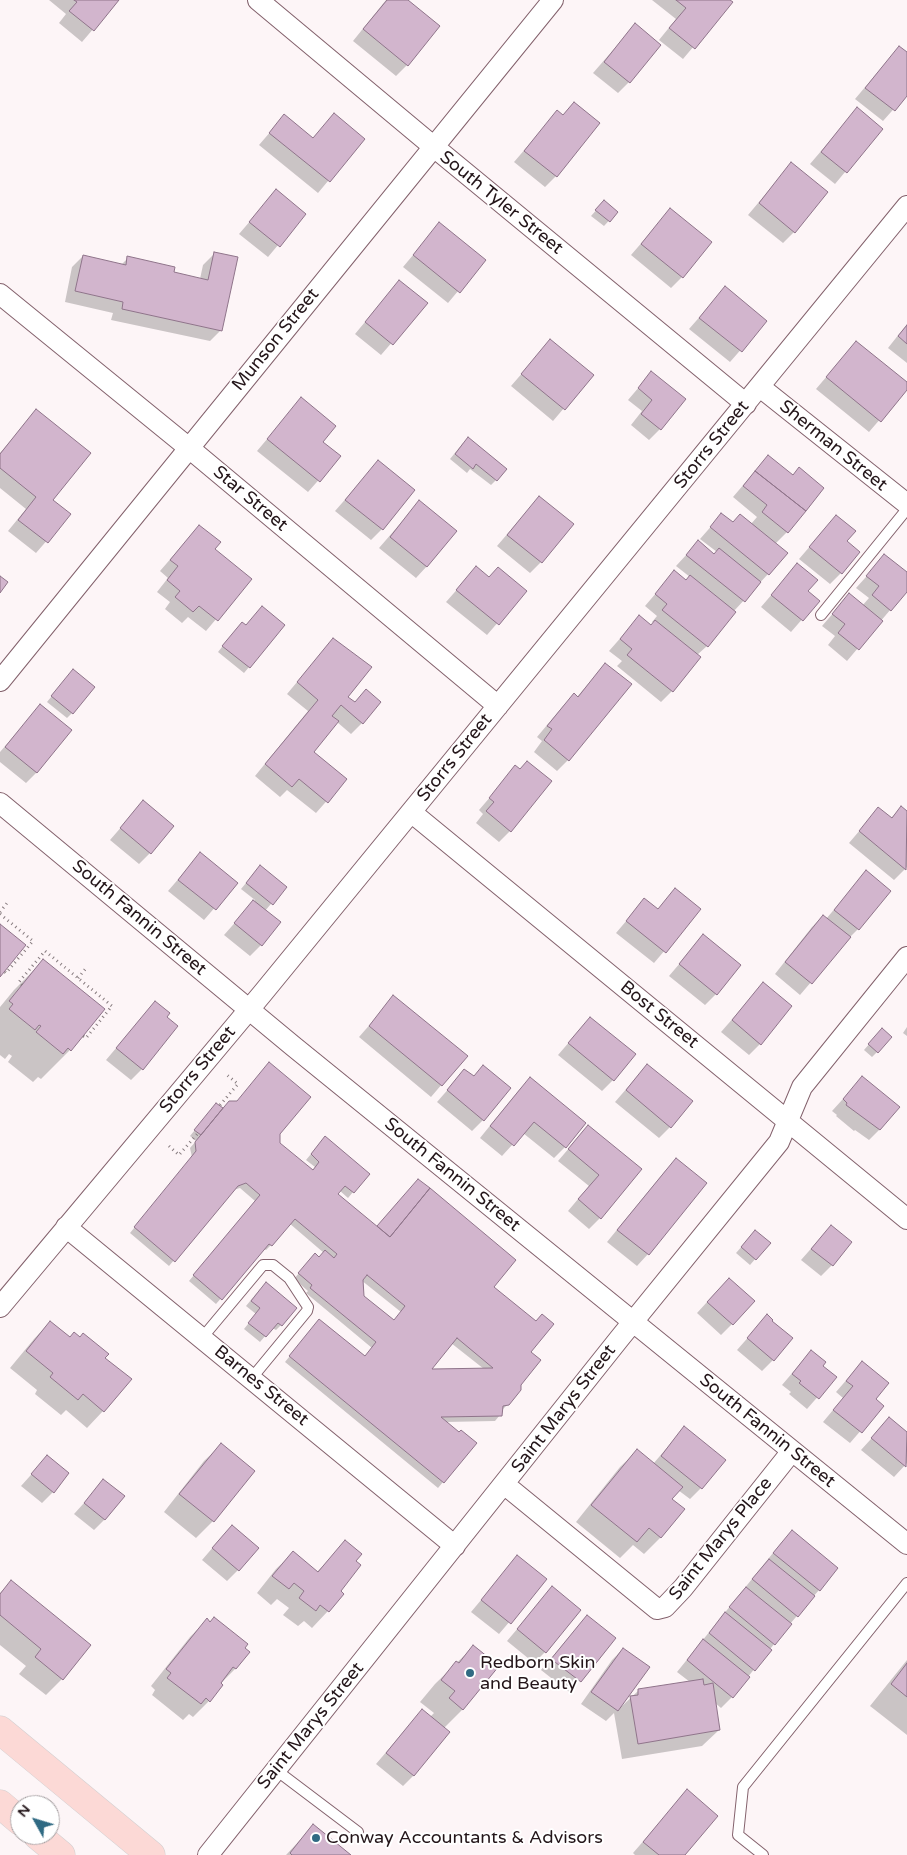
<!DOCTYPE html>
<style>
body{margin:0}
#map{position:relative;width:907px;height:1855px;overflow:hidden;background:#fdf5f7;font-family:"Varela Round",sans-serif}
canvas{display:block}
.north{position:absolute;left:10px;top:1795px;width:50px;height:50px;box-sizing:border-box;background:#fff;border:1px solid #a7a1a3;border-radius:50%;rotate:309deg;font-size:14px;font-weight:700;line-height:20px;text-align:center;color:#231519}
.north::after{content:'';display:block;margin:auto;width:18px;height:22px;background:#306a83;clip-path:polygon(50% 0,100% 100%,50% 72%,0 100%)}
</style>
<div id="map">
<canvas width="907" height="1855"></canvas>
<div class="north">N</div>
</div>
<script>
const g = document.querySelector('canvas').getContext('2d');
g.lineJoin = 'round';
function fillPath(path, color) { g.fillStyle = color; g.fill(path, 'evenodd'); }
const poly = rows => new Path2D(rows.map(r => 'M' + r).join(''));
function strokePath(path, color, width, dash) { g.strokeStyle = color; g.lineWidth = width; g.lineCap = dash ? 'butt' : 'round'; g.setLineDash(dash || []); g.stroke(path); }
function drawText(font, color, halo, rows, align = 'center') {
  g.font = font + ' "Varela Round",sans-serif'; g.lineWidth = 4; g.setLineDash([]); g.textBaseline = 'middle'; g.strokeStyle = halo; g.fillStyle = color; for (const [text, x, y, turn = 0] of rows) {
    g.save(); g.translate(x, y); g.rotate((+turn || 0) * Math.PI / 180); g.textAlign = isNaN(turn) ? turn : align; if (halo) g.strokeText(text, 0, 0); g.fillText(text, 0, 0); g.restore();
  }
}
fillPath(poly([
 [49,0,118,0,82,42,59,23,66,14],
 [386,0,406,0,407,65,396,76,353,41],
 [652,0,728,0,731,2,683,59,659,40,676,19],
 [635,25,629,82,618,93,593,73],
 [899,47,907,54,907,94,883,121,855,99],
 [574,103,556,176,545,187,514,162,557,112,562,116],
 [857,109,881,129,835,184,810,164],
 [334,115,363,139,318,193,259,145,284,116,312,139],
 [791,164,794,232,783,243,748,215],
 [276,191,304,214,268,257,239,234],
 [599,207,617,212,604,226,591,216],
 [670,210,682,277,671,288,631,255],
 [439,224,484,260,448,303,403,267],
 [214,254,221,330,210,341,111,320,113,313,65,302,72,267,83,256,121,265,128,258,172,273,200,279,203,265],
 [399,281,426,303,381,355,355,334],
 [725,288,766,321,730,362,689,329],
 [907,324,907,363,888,348],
 [550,341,592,375,553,421,511,386],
 [856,342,907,384,907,388,869,432,816,389],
 [651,373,660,429,649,440,631,425,642,411,628,400],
 [301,399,321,442,339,457,308,492,257,451],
 [36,411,51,500,69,515,36,553,8,531,26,509,0,488,0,453],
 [463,443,496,480,491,485,470,469,467,473,450,459],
 [768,456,792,476,799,469,787,532,775,544,768,574,734,611,707,646,697,655,672,691,661,702,617,666,622,661,609,651,639,617,650,626,654,623,652,622,657,616,645,606,674,572,686,581,690,577,676,566,698,542,714,555,717,552,700,539,722,514,732,523,751,524,757,517,733,497],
 [378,462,382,529,371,540,335,511],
 [539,497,541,562,530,573,497,546],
 [419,502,427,566,416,578,379,548],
 [836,516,845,541,841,573,830,584,799,559],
 [199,526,213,549,250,579,206,631,188,617,182,623,165,609,170,602,157,592,168,578,160,571],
 [885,556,907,574,907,590,847,661,828,645,835,636,822,626,849,595,862,606,869,598,856,588],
 [797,565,807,592,818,601,791,632,761,607],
 [476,568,488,578,525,591,487,635,446,602],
 [237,628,249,667,244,673,218,652],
 [333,639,346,697,354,703,366,691,362,723,351,734,337,722,312,752,346,779,316,813,287,790,280,797,255,776,308,711,287,694],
 [605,664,568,760,557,771,534,752,542,741,537,737,563,706,574,695,577,697],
 [68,676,72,713,67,718,47,702],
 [40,706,37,772,26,783,0,762,0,752],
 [516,767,510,831,499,842,476,823,483,814,479,810],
 [143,802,150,853,139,864,110,840],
 [901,808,907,813,907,867,894,880,849,843,878,809,890,819],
 [200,854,236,883,204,920,168,891],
 [255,872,285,887,265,911,261,945,250,956,224,935,255,900,241,889],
 [866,872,889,891,858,929,847,940,800,995,775,974,812,927,823,916,826,919],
 [675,890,699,910,654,963,616,933,644,900,657,910],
 [703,936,716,994,705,1005,669,976],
 [43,961,70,1050,41,1079,38,1077,33,1082,8,1062,12,1056,9,1054,5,1059,0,1055,0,1007,14,990],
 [763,984,760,1044,749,1055,721,1032],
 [394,997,466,1056,431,1097,359,1037],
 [155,1002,142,1069,131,1080,106,1060],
 [590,1018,613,1080,602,1091,558,1055],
 [907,1027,907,1036,903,1033],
 [877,1035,877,1052,872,1057,864,1050],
 [647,1065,670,1127,659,1138,615,1102],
 [465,1070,473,1077,483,1120,472,1131,437,1102],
 [862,1078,880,1129,869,1140,855,1130,854,1131,836,1116,837,1115,832,1111],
 [530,1079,565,1147,554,1158,523,1133,502,1156,480,1138,519,1090],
 [229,1102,278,1133,279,1143,312,1171,315,1167,306,1160,320,1143,368,1174,348,1198,339,1190,336,1194,377,1228,413,1186,492,1287,530,1352,520,1384,508,1404,502,1410,500,1415,495,1421,445,1422,443,1482,438,1488,285,1362,314,1326,364,1357,372,1348,306,1293,308,1291,294,1279,310,1260,319,1258,324,1253,289,1223,271,1245,266,1250,264,1249,216,1304,189,1281,255,1201,240,1188,233,1190,169,1266,130,1233,192,1157,190,1148,196,1141,190,1136,216,1104,222,1109],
 [361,1280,401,1312,394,1321,363,1296],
 [451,1343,484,1369,429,1370],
 [588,1126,640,1169,600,1218,589,1229,568,1211,589,1186,558,1161],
 [676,1160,705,1184,648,1254,637,1266,607,1242,665,1171],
 [831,1226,832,1265,821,1276,801,1260],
 [750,1237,769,1243,750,1265,736,1253],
 [260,1289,281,1325,276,1330,272,1328,260,1342,244,1329,256,1314,246,1306],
 [718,1290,732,1324,721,1335,697,1313],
 [767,1316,773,1360,762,1371,737,1350],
 [50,1322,70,1338,104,1358,103,1411,87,1428,66,1410,61,1415,35,1394,37,1390,10,1368,34,1339],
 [811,1351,821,1366,835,1377,807,1409,789,1394,791,1392,782,1385],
 [862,1362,874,1399,882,1406,850,1443,823,1422,843,1398,836,1392],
 [889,1419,907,1434,907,1463,894,1477,861,1450],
 [684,1428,701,1488,690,1499,678,1490,671,1499,683,1509,660,1538,644,1554,633,1545,620,1558,576,1522,620,1467,637,1451,653,1464],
 [221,1445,253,1471,213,1521,196,1538,164,1512,204,1461],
 [47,1457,53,1492,42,1503,21,1486],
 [104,1481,105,1519,94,1530,74,1514],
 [792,1532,819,1590,790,1624,732,1697,721,1708,714,1702,719,1730,702,1746,622,1759,614,1713,606,1721,581,1704,612,1660,623,1649,622,1706,638,1691,690,1682,677,1672,781,1543],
 [221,1538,238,1570,227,1581,202,1560],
 [345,1542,355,1562,328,1611,312,1628,304,1621,298,1626,283,1615,289,1608,277,1599,271,1605,257,1593,276,1569,293,1553,317,1572],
 [517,1557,545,1580,499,1634,471,1612],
 [11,1582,62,1679,46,1695,19,1674,26,1666,0,1645,0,1593],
 [552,1588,545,1652,534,1663,507,1641],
 [587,1616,614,1638,569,1692,541,1670],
 [207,1620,248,1652,235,1669,220,1684,209,1701,193,1717,189,1714,183,1720,152,1695,155,1690,151,1686,190,1637],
 [473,1647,463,1709,444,1728,414,1775,403,1786,376,1764,422,1710,430,1717,434,1713,420,1702,435,1684],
 [907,1660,907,1735,870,1706],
 [687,1791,684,1855,635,1855,633,1853],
 [313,1826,349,1855,286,1855]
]), '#0003');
const building = poly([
 [74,0,119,0,94,31,69,11,77,2,74,0],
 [387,0,408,0,440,26,408,66,363,29,387,0],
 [676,0,730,0,733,2,695,49,669,28,686,8,676,0],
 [635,23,661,45,630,83,604,62,635,23],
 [899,46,907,52,907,96,895,111,865,88,899,46],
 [574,102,600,123,557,177,524,151,557,110,563,115,574,102],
 [857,107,883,129,847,173,821,152,857,107],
 [334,113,365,139,330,182,269,133,284,114,313,138,334,113],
 [791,162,828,192,795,233,759,203,791,162],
 [276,189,306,214,280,247,249,222,276,189],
 [604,200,618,212,610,222,595,210,604,200],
 [670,208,712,242,683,278,641,244,670,208],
 [439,222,486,260,460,293,413,255,439,222],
 [214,252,238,257,222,331,122,309,123,302,75,291,83,255,126,265,127,256,175,267,174,272,208,280,214,252],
 [399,280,428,303,393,345,365,322,399,280],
 [725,286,767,321,742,352,699,318,725,286],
 [907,325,907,344,898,336,907,325],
 [550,339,594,375,565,410,521,374,550,339],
 [856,341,907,382,907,390,881,422,826,377,856,341],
 [651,371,686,399,661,430,641,414,652,400,638,388,651,371],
 [301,397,336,426,323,442,341,456,320,482,267,439,301,397],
 [36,409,91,453,53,500,71,514,48,543,18,520,36,497,0,468,0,454,36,409],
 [468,437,507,469,497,481,476,464,473,469,455,454,468,437],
 [768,455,793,475,799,467,824,488,806,511,755,471,768,455],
 [378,460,415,490,383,530,345,500,378,460],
 [755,471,806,511,788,533,762,512,767,505,743,486,755,471],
 [539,496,574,524,542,563,507,535,539,496],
 [419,500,457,531,427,567,390,537,419,500],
 [721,513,733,522,740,514,788,553,769,575,710,527,721,513],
 [836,515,856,531,847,541,860,552,842,574,809,547,836,515],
 [199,525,221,542,215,549,252,579,218,621,199,606,193,612,175,597,180,591,167,580,178,566,170,560,199,525],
 [698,540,714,554,719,548,761,582,745,602,686,555,698,540],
 [884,554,907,572,907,592,891,611,872,595,879,586,866,576,884,554],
 [797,563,818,580,808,591,820,601,803,621,771,595,797,563],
 [476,566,489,577,498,567,527,591,499,625,456,590,476,566],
 [674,570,686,580,690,575,736,612,708,647,662,610,667,604,655,594,674,570],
 [0,576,8,582,0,593,0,576],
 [849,593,883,621,859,650,838,633,845,624,832,614,849,593],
 [262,606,285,625,250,668,222,646,242,622,246,625,262,606],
 [639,615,651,625,655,620,701,657,673,692,627,655,632,649,620,639,639,615],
 [333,638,372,667,348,697,355,702,366,689,381,702,363,724,341,705,332,716,339,721,314,752,347,779,328,803,299,779,292,787,265,764,318,700,297,682,333,638],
 [605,663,632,684,569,761,544,740,552,729,547,726,574,693,578,697,605,663],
 [73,669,95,687,73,714,51,696,73,669],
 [40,704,72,730,37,773,5,747,40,704],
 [527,761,552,781,511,832,486,811,494,802,489,798,515,765,520,769,527,761],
 [143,800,174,826,151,854,120,828,143,800],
 [901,806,907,811,906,870,859,831,878,807,892,818,901,806],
 [200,852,238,883,216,910,178,880,200,852],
 [260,865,287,887,273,905,246,883,260,865],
 [866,870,891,891,859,930,834,910,866,870],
 [675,888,701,909,666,953,626,921,644,898,658,909,675,888],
 [253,900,281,922,262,946,234,923,253,900],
 [823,915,851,937,812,984,785,962,823,915],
 [0,924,26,945,0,977,0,924],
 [703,934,741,965,717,995,679,964,703,934],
 [43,959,105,1009,71,1051,68,1048,63,1054,36,1032,41,1026,39,1025,35,1030,9,1009,13,1004,9,1001,43,959],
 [763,982,792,1006,761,1045,732,1020,763,982],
 [393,995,468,1056,442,1086,369,1026,393,995],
 [155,1001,170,1013,167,1017,178,1026,143,1070,116,1048,155,1001],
 [590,1017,636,1054,614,1081,568,1043,590,1017],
 [882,1028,892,1037,878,1053,868,1044,882,1028],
 [269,1062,311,1097,280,1134,280,1143,313,1170,319,1162,311,1154,325,1136,370,1174,354,1193,345,1186,338,1194,390,1237,430,1188,516,1260,494,1287,536,1321,542,1314,554,1324,531,1352,541,1360,521,1385,521,1390,509,1405,503,1406,502,1416,441,1417,459,1432,461,1430,477,1443,444,1483,289,1356,319,1319,365,1356,376,1342,310,1288,312,1285,298,1273,315,1253,319,1257,325,1250,334,1258,337,1254,295,1219,272,1246,269,1244,222,1300,193,1275,260,1195,246,1183,238,1186,175,1262,134,1227,196,1151,195,1142,229,1101,237,1101,269,1062],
 [367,1275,405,1306,394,1320,364,1296,363,1280,367,1275],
 [457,1338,493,1368,432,1369,457,1338],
 [647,1064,693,1101,671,1128,626,1090,647,1064],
 [483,1065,511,1088,484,1121,447,1090,464,1069,474,1076,483,1065],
 [862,1076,900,1107,880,1130,846,1105,847,1103,843,1099,862,1076],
 [530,1077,586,1123,566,1148,534,1122,514,1146,490,1126,530,1077],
 [216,1103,223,1108,201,1135,194,1130,216,1103],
 [588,1125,642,1169,601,1219,578,1199,599,1175,568,1149,588,1125],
 [676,1158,707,1183,649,1255,617,1230,676,1158],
 [418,1179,430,1188,390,1237,377,1226,418,1179],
 [831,1225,852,1242,833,1266,811,1249,831,1225],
 [755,1230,771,1243,756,1260,741,1247,755,1230],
 [729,1278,755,1301,733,1325,707,1302,729,1278],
 [266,1282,297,1308,282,1326,278,1323,266,1337,248,1323,260,1308,251,1301,266,1282],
 [767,1314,773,1320,772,1321,793,1338,774,1361,747,1338,767,1314],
 [50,1321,70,1337,74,1332,80,1337,83,1333,109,1354,105,1358,132,1379,104,1412,83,1394,78,1400,50,1377,53,1373,26,1351,50,1321],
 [811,1350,826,1362,823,1366,837,1377,819,1399,799,1383,801,1381,792,1374,811,1350],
 [862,1361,889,1383,876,1399,884,1406,862,1433,833,1410,853,1386,846,1381,862,1361],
 [889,1417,907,1432,906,1467,871,1438,889,1417],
 [684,1426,726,1460,702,1489,661,1456,684,1426],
 [221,1443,255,1471,214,1522,179,1494,221,1443],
 [637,1449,683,1487,672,1499,685,1509,661,1538,649,1528,637,1542,591,1505,637,1449],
 [47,1455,69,1473,54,1493,31,1474,47,1455],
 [103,1479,125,1496,105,1520,84,1503,103,1479],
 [232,1525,259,1548,239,1571,212,1548,232,1525],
 [792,1530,838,1568,820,1591,773,1553,792,1530],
 [345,1540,362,1554,356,1561,361,1565,341,1591,344,1594,329,1612,320,1605,316,1611,299,1598,304,1591,294,1583,289,1589,272,1576,293,1551,318,1572,345,1540],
 [517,1555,547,1579,511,1624,481,1600,517,1555],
 [769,1559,815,1596,798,1617,752,1579,769,1559],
 [11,1580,91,1645,63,1680,35,1657,41,1649,0,1615,0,1594,11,1580],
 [552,1586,581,1610,546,1653,517,1629,552,1586],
 [746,1587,792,1624,775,1645,729,1607,746,1587],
 [725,1612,772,1650,755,1671,709,1633,725,1612],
 [587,1615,616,1638,581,1682,551,1659,587,1615],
 [214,1617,248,1644,245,1648,250,1652,236,1669,233,1667,221,1683,223,1685,210,1702,206,1698,201,1704,167,1678,171,1673,166,1669,207,1618,210,1622,214,1617],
 [703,1639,750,1677,733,1698,687,1660,703,1639],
 [473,1645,499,1666,463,1710,449,1698,455,1691,441,1680,456,1661,459,1663,473,1645],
 [623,1648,650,1667,618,1711,591,1692,623,1648],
 [907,1663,907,1697,891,1684,907,1663],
 [703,1679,704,1685,713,1683,720,1730,638,1744,630,1696,638,1695,638,1689,703,1679],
 [422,1709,450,1732,414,1776,386,1753,422,1709],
 [687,1789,718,1816,685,1855,659,1855,643,1842,687,1789],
 [313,1824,351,1855,292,1855,290,1853,313,1824]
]);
fillPath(building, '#d2b5cd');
strokePath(building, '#8f748a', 1);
const lane = poly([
 [821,615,907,509],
 [202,1338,263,1265,273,1265,289,1278,308,1307,307,1311,251,1379],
 [276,1770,358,1832],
 [763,1855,738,1835,743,1787,907,1583]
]);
const street = poly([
 [258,0,434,147,746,404],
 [0,294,189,448,498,706],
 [760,387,907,504],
 [0,681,553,0],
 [0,803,293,1046,907,1544],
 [411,812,907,1219],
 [66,1227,455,1546],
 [0,1307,262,994,907,206],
 [504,1484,657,1609,665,1607,683,1588,792,1451],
 [208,1855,619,1339,779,1142,802,1087,907,957]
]);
const primary = poly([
 [0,1730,151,1855],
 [0,1804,20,1821],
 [37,1835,61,1855]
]);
strokePath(lane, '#83616c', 12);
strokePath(street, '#83616c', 22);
strokePath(primary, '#d3d0d1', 29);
strokePath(poly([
 [0,912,7,903],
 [0,914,33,941,6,973,4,971],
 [78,978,87,967],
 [22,985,19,982,45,951,112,1006,86,1038,83,1036],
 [220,1105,238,1084,227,1075],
 [169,1146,179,1155,198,1133]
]), '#877c7f', 3, [1, 4]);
strokePath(lane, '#fff', 10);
strokePath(street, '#fff', 20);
strokePath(primary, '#fcd9d6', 28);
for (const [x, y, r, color] of [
 [470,1673,5,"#306a83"],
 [316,1838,5,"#306a83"]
]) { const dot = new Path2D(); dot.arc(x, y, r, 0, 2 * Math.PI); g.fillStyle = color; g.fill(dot); strokePath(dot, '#fff', 2); }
drawText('18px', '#231519', '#fff', [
 ["South Tyler Street",501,203,39],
 ["Munson Street",276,340,-51],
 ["Storrs Street",712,445,-51],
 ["Sherman Street",833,446,39],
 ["Star Street",250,499,40],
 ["Storrs Street",455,758,-51],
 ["South Fannin Street",139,918,40],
 ["Bost Street",659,1015,39],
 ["Storrs Street",198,1070,-50],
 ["South Fannin Street",452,1175,39],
 ["Barnes Street",261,1386,39],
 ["Saint Marys Street",564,1409,-52],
 ["South Fannin Street",767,1431,39],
 ["Saint Marys Place",721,1539,-51],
 ["Saint Marys Street",311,1726,-51]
]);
drawText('18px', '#231519', '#fff', [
 ["Redborn Skin",480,1663],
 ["and Beauty",480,1684],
 ["Conway Accountants & Advisors",326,1838]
], 'left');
</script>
